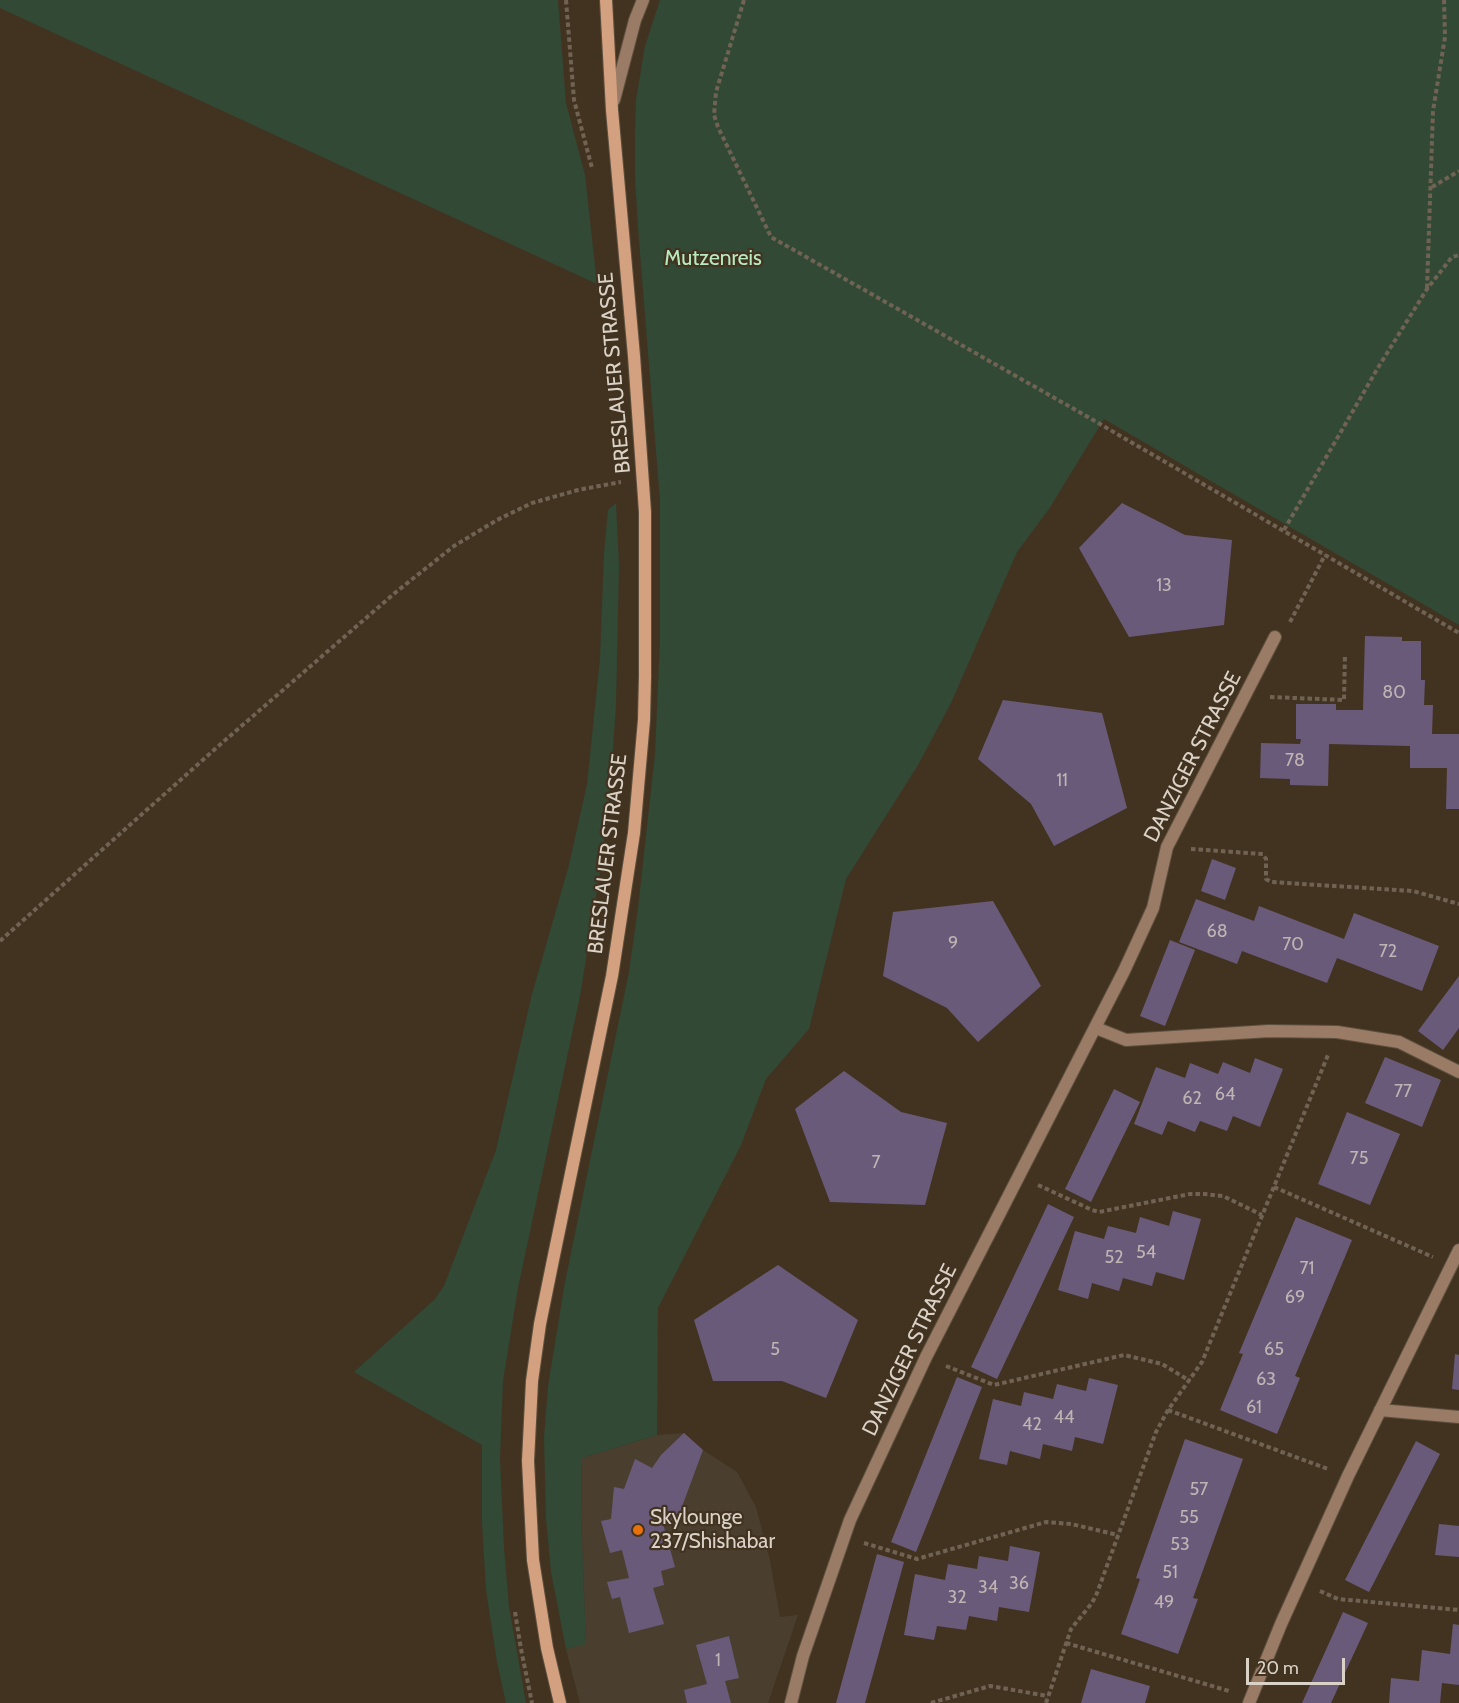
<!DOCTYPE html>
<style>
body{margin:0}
#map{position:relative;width:1459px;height:1703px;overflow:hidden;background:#423321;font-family:Cabin,sans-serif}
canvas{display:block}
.scale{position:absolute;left:1246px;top:1658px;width:99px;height:27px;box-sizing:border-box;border:3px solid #dbd2c7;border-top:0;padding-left:8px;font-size:18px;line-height:21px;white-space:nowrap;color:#dbd2c7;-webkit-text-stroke:4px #423321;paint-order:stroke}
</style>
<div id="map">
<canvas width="1459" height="1703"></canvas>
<div class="scale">20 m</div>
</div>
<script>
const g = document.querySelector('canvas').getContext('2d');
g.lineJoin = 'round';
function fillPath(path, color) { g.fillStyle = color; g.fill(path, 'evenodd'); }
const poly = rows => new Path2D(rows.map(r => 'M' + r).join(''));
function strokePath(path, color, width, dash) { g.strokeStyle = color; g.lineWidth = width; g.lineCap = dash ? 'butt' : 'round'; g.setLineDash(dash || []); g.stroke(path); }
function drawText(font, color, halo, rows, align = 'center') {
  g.font = font + ' Cabin,sans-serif'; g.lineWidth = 4.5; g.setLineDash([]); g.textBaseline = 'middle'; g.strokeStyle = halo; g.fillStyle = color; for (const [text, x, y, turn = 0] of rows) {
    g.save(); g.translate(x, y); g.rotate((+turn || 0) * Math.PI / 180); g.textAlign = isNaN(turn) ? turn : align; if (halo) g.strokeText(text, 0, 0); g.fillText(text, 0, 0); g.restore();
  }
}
fillPath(poly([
 [684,1433,703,1450,737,1472,756,1507,770,1561,780,1617,798,1615,768,1703,580,1703,566,1649,586,1643,581,1515,582,1458,657,1435]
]), '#4a3f2f');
fillPath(poly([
 [0,0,558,0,566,103,585,175,597,284,0,8],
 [660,0,1459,0,1459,625,1104,419,1049,509,1017,552,951,703,918,765,846,879,809,1029,766,1079,741,1145,658,1308,657,1435,582,1458,581,1515,586,1644,566,1649,551,1572,546,1518,544,1438,548,1386,565,1282,629,972,638,908,655,754,660,639,660,501,638,228,635,177,635,130,636,100,645,46],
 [616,503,619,565,616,704,611,778,602,860,580,996,518,1288,503,1381,500,1458,504,1548,509,1607,526,1703,506,1703,497,1662,486,1590,482,1522,482,1445,354,1372,435,1299,444,1286,496,1150,532,994,569,865,587,784,600,659,604,553,608,510]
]), '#314935');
fillPath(poly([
 [1122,503,1185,535,1232,540,1224,625,1129,637,1079,548],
 [1365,636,1402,637,1402,641,1421,641,1421,680,1425,680,1424,705,1433,705,1432,734,1459,734,1459,809,1446,809,1447,768,1410,768,1410,746,1329,744,1328,786,1290,785,1290,779,1260,778,1261,743,1300,744,1301,739,1296,739,1296,704,1336,704,1336,710,1363,710],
 [1003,700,1102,713,1127,808,1054,846,1031,804,978,759],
 [1212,859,1236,868,1225,900,1201,891],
 [1196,899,1254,921,1259,906,1344,939,1354,913,1439,946,1422,991,1337,958,1327,983,1242,951,1237,964,1179,942],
 [993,901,1041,986,978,1042,947,1008,883,976,893,912],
 [1170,940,1195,950,1165,1026,1140,1016],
 [1459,976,1459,1028,1443,1050,1418,1031],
 [1385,1057,1441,1080,1422,1127,1365,1103],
 [1255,1058,1283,1069,1260,1127,1233,1116,1227,1131,1200,1121,1195,1132,1168,1121,1162,1135,1134,1124,1156,1067,1185,1078,1190,1063,1218,1074,1223,1062,1250,1073],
 [844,1071,901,1112,947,1123,925,1205,830,1202,795,1109],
 [1114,1089,1140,1102,1091,1202,1065,1189],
 [1347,1112,1400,1134,1370,1205,1318,1184],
 [1048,1204,1074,1217,997,1379,971,1367],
 [1173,1211,1201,1219,1184,1280,1156,1272,1152,1286,1123,1278,1119,1291,1092,1283,1088,1299,1058,1290,1075,1231,1104,1239,1108,1226,1136,1233,1140,1217,1169,1226],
 [1296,1217,1352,1240,1295,1376,1300,1378,1277,1434,1220,1410,1243,1354,1239,1353],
 [778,1265,858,1320,826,1398,782,1381,713,1381,694,1320],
 [1455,1354,1459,1355,1459,1390,1452,1389],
 [957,1377,982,1387,916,1552,891,1542],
 [1089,1378,1118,1385,1103,1444,1075,1437,1072,1451,1043,1444,1040,1459,1010,1451,1007,1465,979,1459,993,1399,1021,1406,1024,1392,1053,1399,1057,1384,1086,1391],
 [684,1433,703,1450,677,1520,662,1520,675,1567,661,1571,664,1585,653,1588,664,1624,629,1633,620,1597,612,1599,607,1582,629,1578,622,1550,610,1553,601,1521,611,1519,614,1487,624,1489,635,1459,652,1468,661,1455],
 [1185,1439,1243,1459,1193,1598,1198,1599,1178,1654,1121,1634,1140,1579,1136,1578],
 [1416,1441,1440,1454,1369,1592,1345,1580],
 [1439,1524,1459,1526,1459,1557,1435,1555],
 [1010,1546,1040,1552,1029,1612,999,1607,997,1621,969,1616,966,1630,937,1626,934,1640,904,1635,915,1574,945,1580,948,1564,977,1569,979,1556,1008,1561],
 [877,1554,904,1562,865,1703,836,1703],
 [1343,1612,1368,1623,1331,1703,1302,1703],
 [1453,1624,1459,1625,1459,1685,1442,1683,1440,1703,1389,1703,1391,1678,1419,1681,1422,1650,1450,1654],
 [729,1636,739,1678,725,1681,731,1703,687,1703,684,1690,707,1684,696,1645],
 [1091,1669,1150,1686,1145,1703,1081,1703]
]), '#6a5a79');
const minor = poly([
 [614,100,635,20,643,0],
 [1096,1028,1126,1040,1269,1031,1337,1032,1399,1042,1459,1072],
 [1380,1410,1459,1417],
 [791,1703,803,1656,850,1520,926,1357,1124,971,1153,908,1167,847,1275,637],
 [1249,1703,1281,1624,1348,1476,1459,1250]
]);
const secondary = poly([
 [560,1703,547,1648,533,1560,528,1461,532,1381,540,1324,553,1260,612,976,634,833,644,720,645,677,645,512,634,356,612,110,606,0]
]);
strokePath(minor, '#5e503f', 14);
strokePath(secondary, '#5e503f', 14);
strokePath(poly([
 [566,0,574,100,592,168],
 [744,0,716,92,714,115,718,127,771,237,1081,413,1459,633],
 [1432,187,1459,171],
 [1427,288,1433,111,1445,37,1444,0],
 [1284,530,1379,366,1427,289,1452,257,1459,255],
 [1290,622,1325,555],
 [1270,697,1344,700,1345,654],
 [1191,849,1263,854,1266,859,1266,879,1271,882,1413,891,1459,904],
 [0,941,215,749,396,592,454,546,497,520,532,503,578,490,621,482],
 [1038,1185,1092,1210,1099,1212,1190,1194,1204,1194,1223,1196,1262,1215],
 [1274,1187,1433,1257],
 [946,1366,994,1385,1124,1355,1162,1364,1190,1381],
 [1168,1410,1328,1469],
 [864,1543,917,1559,1046,1522,1071,1524,1118,1535],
 [1320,1591,1338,1599,1459,1610],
 [515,1612,521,1649,532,1703],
 [1066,1643,1229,1691],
 [931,1703,990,1686,1048,1696],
 [1046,1703,1071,1629,1092,1603,1097,1593,1156,1432,1168,1410,1202,1362,1328,1055]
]), '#706353', 4, [4.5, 3]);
strokePath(minor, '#9a7b66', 12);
strokePath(secondary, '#d3a17f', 12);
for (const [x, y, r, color] of [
 [638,1530,6,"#e8710a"]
]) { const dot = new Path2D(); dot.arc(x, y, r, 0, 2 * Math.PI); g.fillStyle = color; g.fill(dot); strokePath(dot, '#423321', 2); }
drawText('18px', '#bfb4b4', null, [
 ["13",1164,586],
 ["80",1394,693],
 ["78",1295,761],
 ["11",1062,781],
 ["68",1217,932],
 ["9",953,944],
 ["70",1293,945],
 ["72",1388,952],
 ["77",1403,1092],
 ["64",1225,1095],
 ["62",1192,1099],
 ["75",1359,1159],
 ["7",876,1163],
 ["54",1146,1253],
 ["52",1114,1258],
 ["71",1307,1269],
 ["69",1295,1298],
 ["5",775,1350],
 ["65",1274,1350],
 ["63",1266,1380],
 ["61",1254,1408],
 ["44",1064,1418],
 ["42",1032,1425],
 ["57",1199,1490],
 ["55",1189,1518],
 ["53",1180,1545],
 ["51",1170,1573],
 ["36",1019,1584],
 ["34",988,1588],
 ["32",957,1598],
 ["49",1164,1603],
 ["1",718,1661]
]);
drawText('21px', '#b6ebbf', '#423321', [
 ["Mutzenreis",713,259]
]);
drawText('21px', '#dbd2c7', '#423321', [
 ["BRESLAUER STRASSE",615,373,-95],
 ["DANZIGER STRASSE",1193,757,-63],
 ["BRESLAUER STRASSE",608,854,-83],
 ["DANZIGER STRASSE",910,1350,-64]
]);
drawText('21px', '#dbd2c7', '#423321', [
 ["Skylounge",650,1518],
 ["237/Shishabar",650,1542]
], 'left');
</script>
